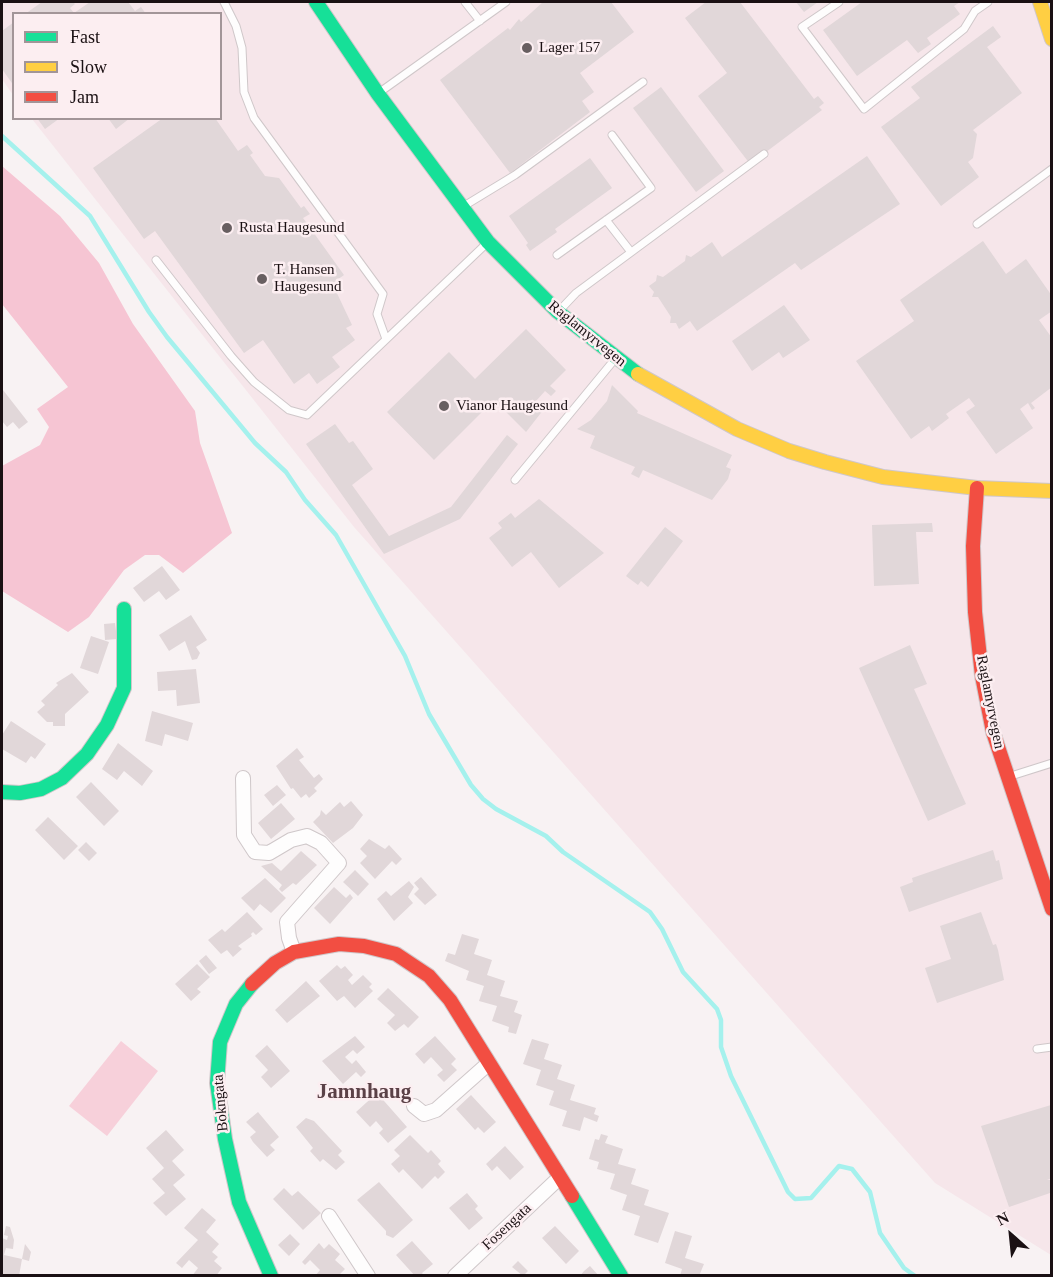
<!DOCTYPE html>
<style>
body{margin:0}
#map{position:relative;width:1053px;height:1277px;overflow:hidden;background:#f8f2f3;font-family:Georgia,serif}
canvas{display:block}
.frame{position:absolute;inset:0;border:3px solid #1a1013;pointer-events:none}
.legend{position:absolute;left:12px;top:12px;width:210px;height:108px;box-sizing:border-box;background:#fceef1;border:2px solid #a29598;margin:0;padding:8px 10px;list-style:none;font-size:18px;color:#1a1013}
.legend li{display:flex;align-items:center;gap:12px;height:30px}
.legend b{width:30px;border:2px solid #a29598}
.north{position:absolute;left:981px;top:1205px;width:60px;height:60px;-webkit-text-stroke:4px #fceef1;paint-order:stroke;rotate:333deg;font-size:16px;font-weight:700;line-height:24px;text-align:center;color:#1a1013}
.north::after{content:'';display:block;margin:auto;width:21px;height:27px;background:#1a1013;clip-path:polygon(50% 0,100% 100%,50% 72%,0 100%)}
</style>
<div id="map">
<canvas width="1053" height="1277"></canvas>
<div class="frame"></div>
<ul class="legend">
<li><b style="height:8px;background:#16e098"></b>Fast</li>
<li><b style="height:8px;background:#ffcf43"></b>Slow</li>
<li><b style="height:8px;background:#f24e42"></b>Jam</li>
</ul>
<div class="north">N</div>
</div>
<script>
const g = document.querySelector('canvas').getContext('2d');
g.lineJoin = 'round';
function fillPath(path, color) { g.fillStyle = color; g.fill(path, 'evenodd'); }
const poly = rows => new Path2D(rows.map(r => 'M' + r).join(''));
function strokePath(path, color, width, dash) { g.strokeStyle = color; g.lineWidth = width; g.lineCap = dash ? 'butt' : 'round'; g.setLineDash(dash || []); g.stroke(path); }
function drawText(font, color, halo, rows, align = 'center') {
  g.font = font + ' Georgia,serif'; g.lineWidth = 5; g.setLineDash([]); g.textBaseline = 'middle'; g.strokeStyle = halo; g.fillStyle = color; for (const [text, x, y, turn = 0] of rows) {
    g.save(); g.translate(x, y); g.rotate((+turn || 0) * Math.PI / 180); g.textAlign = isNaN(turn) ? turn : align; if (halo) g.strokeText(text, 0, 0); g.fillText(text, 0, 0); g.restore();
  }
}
fillPath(poly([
 [2,2,1051,2,1051,1255,935,1183,354,527,32,119,220,118,220,14,14,14,13,95,2,79]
]), '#f6e6ea');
fillPath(poly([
 [121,1041,158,1071,107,1136,69,1106]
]), '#f7d0da');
fillPath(poly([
 [2,166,60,216,99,263,133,324,195,411,200,443,232,533,183,573,159,555,145,555,124,570,89,617,68,632,2,591,2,466,40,445,49,427,37,409,68,387,2,304]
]), '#f6c5d3');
strokePath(poly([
 [2,136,90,216,149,312,167,337,255,443,286,472,305,500,336,535,405,656,429,714,471,785,483,799,496,809,546,836,563,852,650,912,662,929,683,972,717,1009,721,1020,721,1047,731,1076,788,1192,795,1199,811,1198,839,1166,852,1169,870,1192,880,1233,904,1268,915,1276]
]), '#a5f1ed', 4.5);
fillPath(poly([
 [42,2,73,2,75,4,70,8,74,13,90,2,128,2,135,11,141,7,146,14,25,14],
 [543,2,611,2,634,32,580,73,594,92,582,101,590,112,510,173,440,80,508,28,510,30,519,19,521,22],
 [706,2,740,2,814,99,818,96,824,103,819,107,822,110,750,164,698,96,727,73,685,18],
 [796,2,818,2,804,12],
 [862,2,960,2,954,6,960,14,927,38,931,44,918,53,907,40,857,76,823,30],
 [14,22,14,86,2,69,2,31],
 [993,26,1001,37,987,47,1022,93,973,130,977,134,973,158,968,162,979,177,941,206,881,127,920,98,911,87],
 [661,87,724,171,696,192,633,108],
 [37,118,60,118,45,129],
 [108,118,130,118,116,129],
 [163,118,215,118,238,151,247,145,253,153,250,155,265,176,279,178,301,208,304,206,310,214,303,218,344,275,330,285,334,287,352,325,346,328,355,340,332,357,340,367,317,384,309,373,294,384,263,340,244,353,155,231,144,239,93,168],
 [867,156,900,204,801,270,795,263,697,331,690,321,679,329,676,323,670,323,671,317,658,297,652,297,654,292,649,286,656,281,657,275,663,277,685,261,686,255,691,257,712,242,722,257],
 [590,158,612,188,555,229,557,232,530,251,526,245,528,243,509,216],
 [983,241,1006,274,1026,259,1052,296,1052,311,1039,320,1052,338,1052,387,1031,403,1035,408,1032,410,1028,403,1020,409,1033,428,996,454,966,412,975,406,969,398,946,414,949,418,932,431,929,426,911,439,856,361,914,321,900,300],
 [784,305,810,340,783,358,779,352,752,371,732,341],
 [526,329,566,370,550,386,556,391,551,396,545,391,536,401,544,409,526,432,494,400,434,460,387,412,449,352,475,379],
 [612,385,638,411,637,413,732,455,726,467,731,469,728,479,712,500,643,470,639,478,631,474,635,467,590,448,595,436,577,429,591,420,607,401],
 [3,390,28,422,19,429,13,422,7,427,2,421],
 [335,424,349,443,353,441,373,469,352,485,389,536,451,507,507,435,518,444,460,519,384,554,306,444],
 [539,499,604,553,559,588,531,552,512,567,489,538,502,528,498,523,511,513,515,518],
 [932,523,933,532,916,532,919,584,874,586,872,525],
 [665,527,683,541,648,587,641,581,638,585,626,576],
 [162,566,180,590,166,600,159,591,144,602,133,588],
 [191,615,207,640,196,647,200,653,197,659,192,660,185,641,169,651,159,635],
 [115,623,117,639,105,640,104,624],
 [91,636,109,642,98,674,80,668],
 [910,645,927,684,914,689,966,804,928,821,859,668],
 [196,669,200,703,177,706,176,690,158,691,157,672],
 [72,673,89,692,65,714,65,726,53,726,53,722,47,722,37,712,45,705,41,701,58,685,56,683],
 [152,711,193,723,188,741,165,734,162,746,145,741],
 [11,721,46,744,35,759,31,756,26,763,2,749,2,735],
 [118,743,153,771,142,786,124,771,117,780,102,769],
 [297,748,304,757,299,760,314,778,319,774,323,779,314,788,317,791,309,798,306,794,301,798,293,788,291,789,276,766],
 [91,782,119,811,104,826,76,797],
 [277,785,286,795,273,806,264,795],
 [351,801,363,815,353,828,333,843,313,822,320,815,321,810,326,815,340,802,344,807],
 [281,803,295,819,271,839,258,823],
 [48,817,78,846,64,860,35,830],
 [369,839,385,849,389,845,402,859,396,865,392,861,375,879,360,863,367,856,360,849],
 [86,842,97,853,89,861,78,850],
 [993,850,996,861,999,860,1003,879,909,912,900,887,913,882,912,878],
 [301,851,317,865,296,885,293,883,282,892,279,889,282,885,261,866,272,863,281,871],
 [355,870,369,884,358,896,343,882],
 [421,877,437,895,425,905,414,894,419,889,414,883],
 [265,878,286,898,271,913,260,904,254,911,241,898],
 [409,881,414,887,408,897,413,903,394,921,377,899,386,891,391,896],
 [334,887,346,898,350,894,353,898,330,924,314,908],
 [247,912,263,929,256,935,253,932,251,934,252,936,238,946,242,949,233,957,227,950,221,954,208,940,222,929,225,932],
 [981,912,993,945,996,944,998,950,1004,980,937,1003,925,968,951,959,940,926],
 [462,934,479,939,474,954,492,960,487,975,505,981,500,996,518,1001,514,1012,522,1015,516,1034,508,1032,509,1027,492,1021,497,1006,479,1001,484,986,466,980,469,971,445,961,448,953,455,955],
 [206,955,217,968,209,974,199,961],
 [197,964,210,977,197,989,201,992,191,1001,175,984],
 [337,965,341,969,345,966,353,975,348,980,352,985,363,975,372,984,369,987,373,991,355,1008,344,996,337,1001,319,981],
 [306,981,320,996,287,1023,275,1010],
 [388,988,419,1017,408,1028,404,1024,395,1031,387,1023,395,1015,377,999],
 [355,1036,365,1047,357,1054,353,1050,345,1057,352,1064,356,1060,366,1072,361,1077,356,1072,343,1084,322,1061],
 [435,1036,456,1059,451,1064,457,1070,444,1082,437,1075,443,1070,431,1057,424,1064,415,1054],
 [532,1039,549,1044,544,1059,562,1065,557,1079,575,1085,570,1100,596,1108,594,1114,599,1116,597,1122,584,1117,580,1131,562,1126,567,1111,549,1105,554,1091,536,1085,541,1070,523,1064],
 [267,1045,290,1071,271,1088,261,1077,268,1070,255,1056],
 [377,1093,407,1127,388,1143,379,1133,383,1129,376,1121,370,1127,356,1112],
 [471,1095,496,1122,484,1133,478,1127,475,1130,456,1109],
 [1051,1105,1052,1178,1047,1180,1052,1180,1052,1198,1050,1193,1009,1207,981,1126],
 [258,1112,279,1137,270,1145,275,1150,267,1157,253,1142,250,1137,256,1132,246,1122],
 [306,1118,314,1121,342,1151,338,1155,345,1162,336,1170,323,1159,320,1162,310,1151,313,1148,296,1127],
 [166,1130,184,1150,172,1161,185,1175,173,1185,186,1199,166,1216,153,1203,165,1193,152,1179,164,1168,146,1148],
 [601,1134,608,1136,605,1143,623,1149,618,1164,636,1169,631,1184,649,1190,644,1205,669,1213,658,1243,634,1235,640,1216,622,1210,627,1195,610,1189,615,1174,597,1169,599,1162,589,1159,595,1139,599,1140],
 [410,1135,428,1153,431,1150,441,1161,438,1164,445,1172,438,1179,435,1176,422,1189,403,1169,399,1173,391,1164,400,1156,394,1150],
 [505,1146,524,1167,510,1180,497,1166,492,1171,486,1164],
 [379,1182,413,1220,393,1238,386,1235,386,1231,357,1200],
 [284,1188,292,1196,298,1191,321,1213,303,1230,273,1199],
 [467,1193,478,1206,475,1209,483,1218,469,1230,449,1208],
 [202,1208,216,1220,206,1232,219,1244,212,1252,218,1257,214,1261,222,1268,216,1276,192,1276,198,1268,189,1260,182,1268,176,1263,198,1240,184,1228],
 [6,1226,10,1227,14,1240,13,1249,6,1248,4,1255,22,1259,25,1244,31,1252,29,1261,22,1259,19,1276,2,1276,2,1238,7,1240,8,1236,4,1235],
 [555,1226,579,1251,566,1264,542,1238],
 [675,1231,692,1236,685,1258,704,1264,699,1276,680,1276,682,1269,665,1263],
 [290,1234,300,1244,289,1256,278,1245],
 [412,1241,433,1264,422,1273,424,1276,415,1276,396,1255],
 [319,1243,324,1249,329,1244,340,1254,335,1260,345,1269,338,1276,315,1276,320,1270,310,1260,305,1265,302,1262],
 [518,1261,528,1271,523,1276,512,1267],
 [590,1266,599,1276,580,1276,584,1271]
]), '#e1d7d9');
const lane = poly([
 [224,2,236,26,242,48,244,92,254,118,383,294,377,314,386,339],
 [465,2,480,21],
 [839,2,802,27,864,109,964,29,975,11,988,2],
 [380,92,506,2],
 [464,206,515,175,643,82],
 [606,220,631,252],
 [977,224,1052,169],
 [557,255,651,188,612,135],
 [156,260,231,356,254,382,289,410,307,415,487,243],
 [559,311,576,293,764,154],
 [515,480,615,359],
 [1011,776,1052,763],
 [1037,1049,1052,1047]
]);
const street = poly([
 [243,778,244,835,255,852,269,853,291,840,307,836,321,843,339,863,287,922,289,938,294,952],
 [414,1106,424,1114,436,1110,489,1063],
 [329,1216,368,1276],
 [455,1276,558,1179]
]);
const fast = poly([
 [316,2,378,94,488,242,558,312,638,374],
 [2,792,20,793,41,789,62,778,87,754,107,725,124,688,124,609],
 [252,984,236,1004,220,1042,217,1083,225,1139,239,1202,271,1276],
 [572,1196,621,1276]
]);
const slow = poly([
 [1040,2,1052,39],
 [638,374,737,429,789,451,825,462,883,477,977,488,1052,491]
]);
const jam = poly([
 [977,488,973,546,975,612,982,676,993,732,1052,909],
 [252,984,275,963,294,952,339,944,364,946,396,954,429,976,450,1000,572,1196]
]);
strokePath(lane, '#cfc7c9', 9);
strokePath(street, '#cfc7c9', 16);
strokePath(fast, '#cfc7c9', 16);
strokePath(slow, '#cfc7c9', 16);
strokePath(jam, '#cfc7c9', 16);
strokePath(lane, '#fefdfd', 7);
strokePath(street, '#fefdfd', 14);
strokePath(fast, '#16e098', 14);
strokePath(slow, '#ffcf43', 14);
strokePath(jam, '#f24e42', 14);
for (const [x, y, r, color] of [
 [527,48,6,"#685f61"],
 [227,228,6,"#685f61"],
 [262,279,6,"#685f61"],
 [444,406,6,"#685f61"]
]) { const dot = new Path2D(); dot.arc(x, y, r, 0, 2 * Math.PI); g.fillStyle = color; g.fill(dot); strokePath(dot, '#fceef1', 2); }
drawText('15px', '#1a1013', '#fceef1', [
 ["Lager 157",539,48],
 ["Rusta Haugesund",239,228],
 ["T. Hansen",274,270],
 ["Haugesund",274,287],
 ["Vianor Haugesund",456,406]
], 'left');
drawText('15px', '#1a1013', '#fceef1', [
 ["Raglamyrvegen",587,334,39],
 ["Raglamyrvegen",990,702,79],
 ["Bokngata",221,1103,-95],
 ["Fosengata",507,1227,-43]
]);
drawText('bold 21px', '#5b4147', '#fceef1', [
 ["Jamnhaug",364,1093]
]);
</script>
